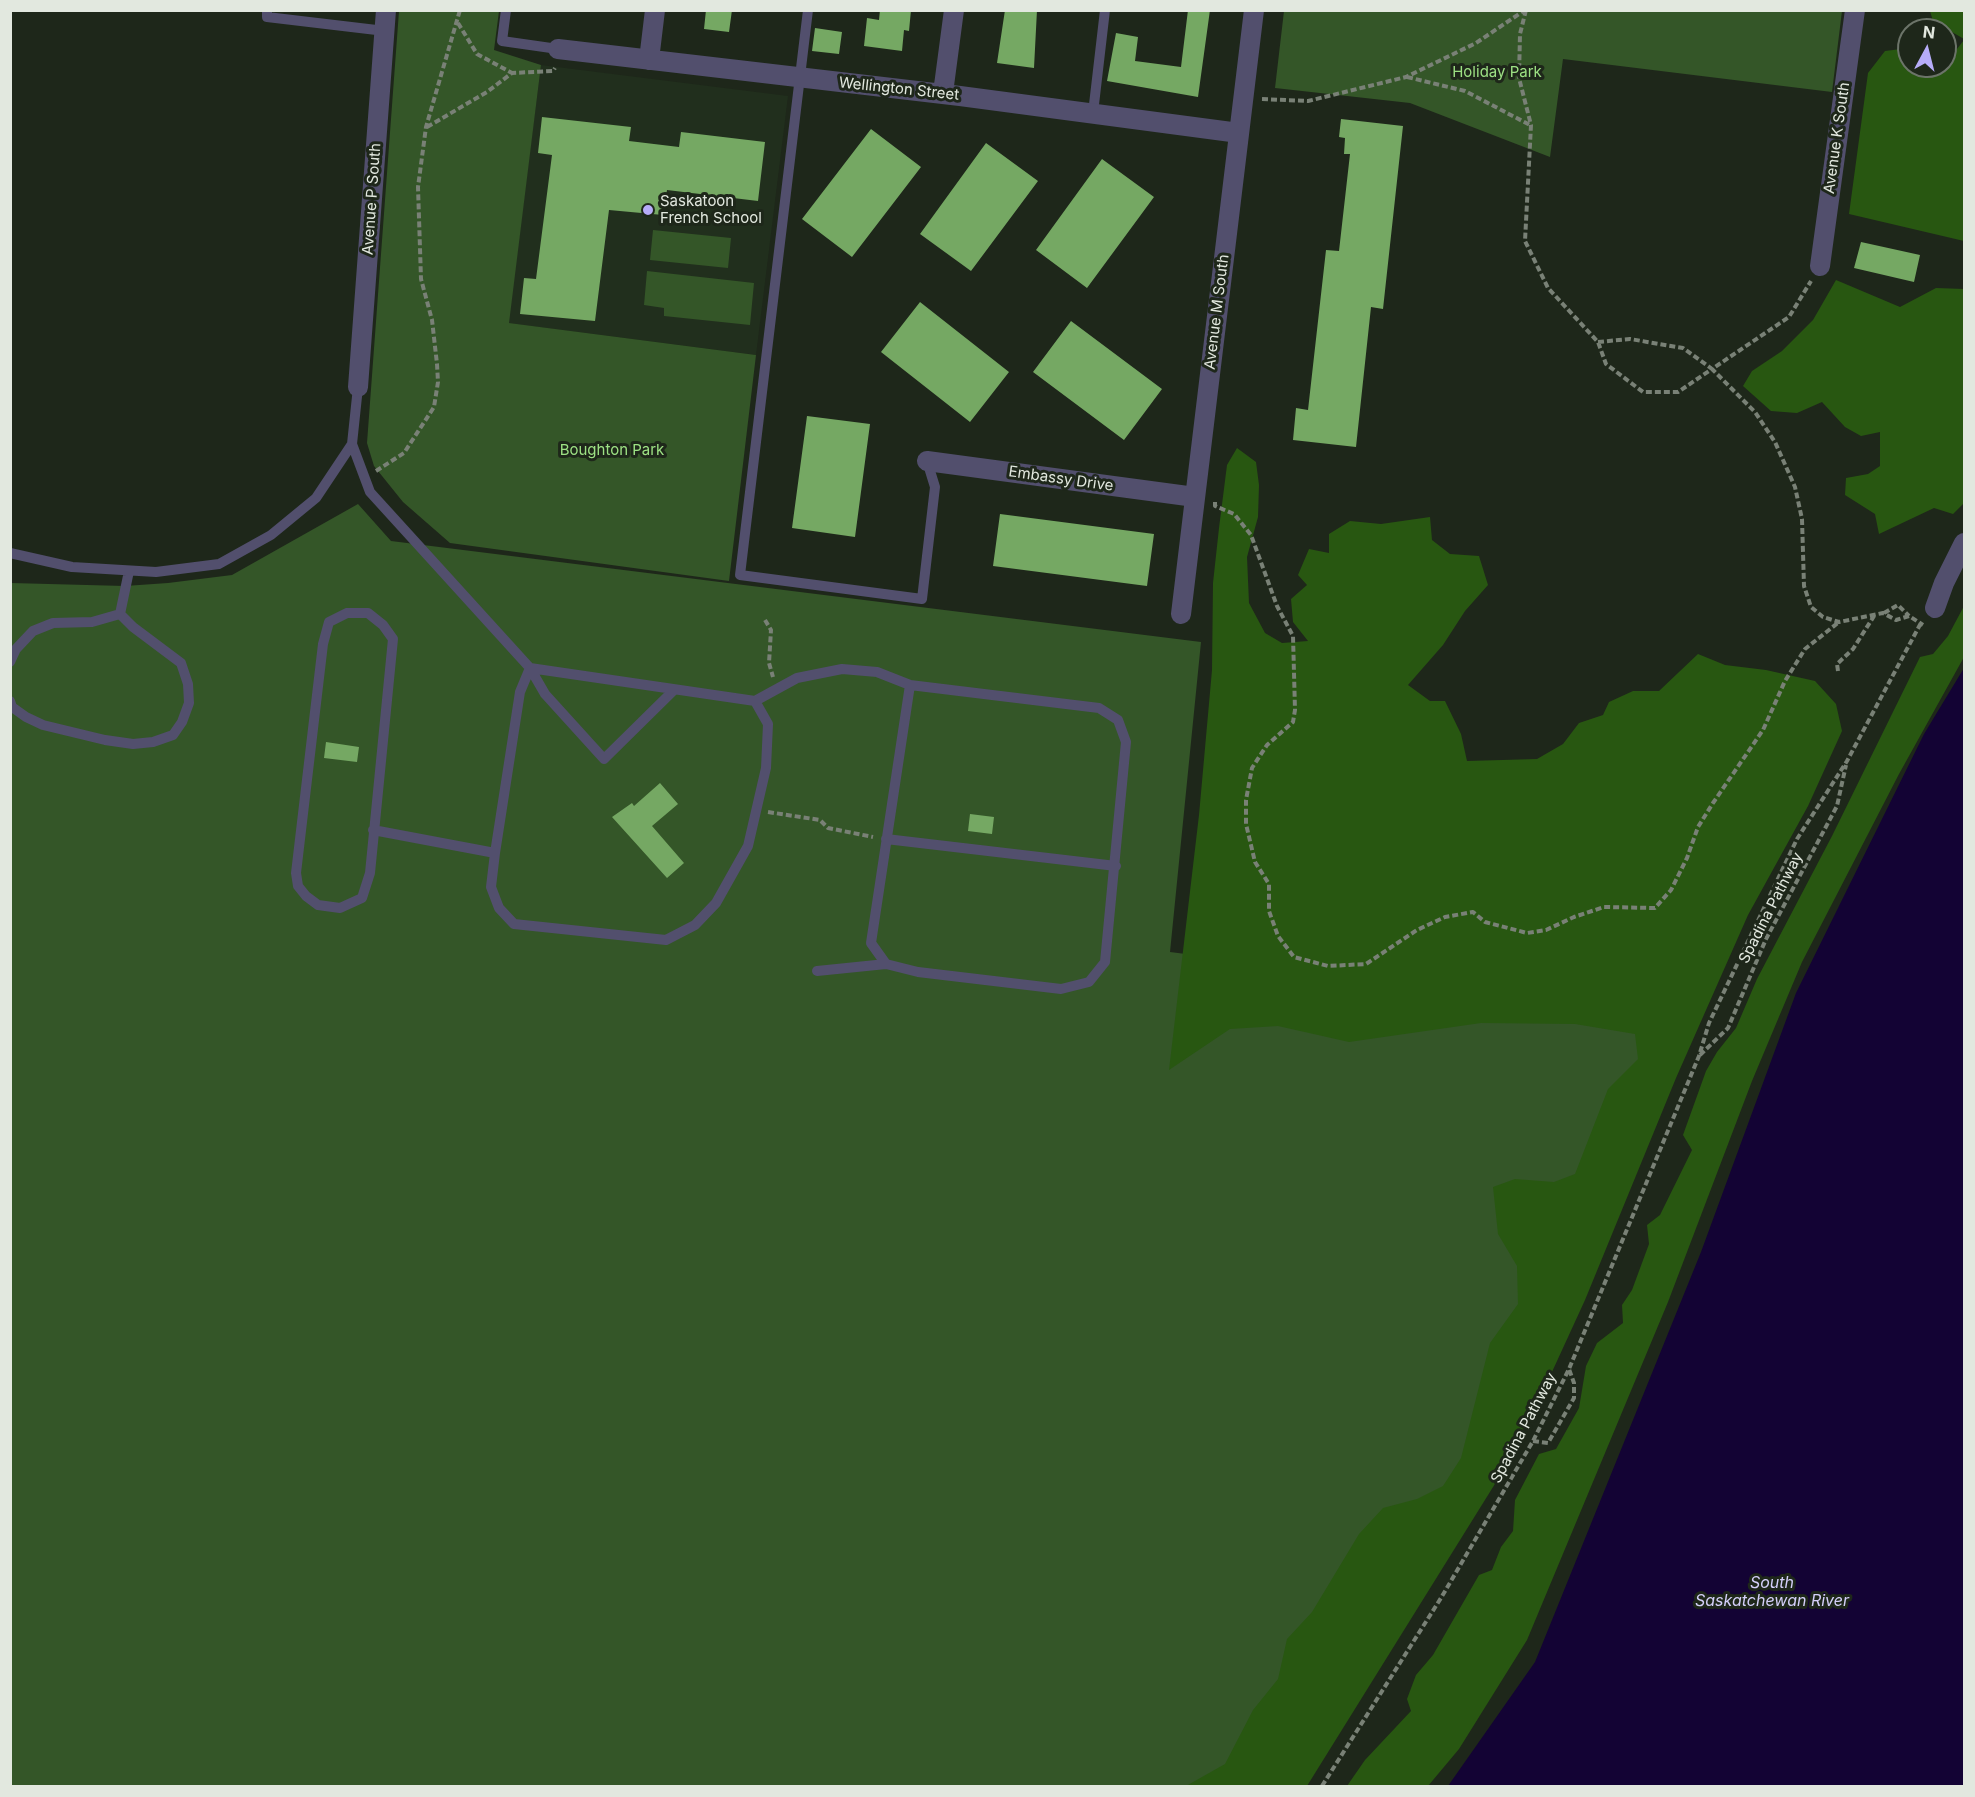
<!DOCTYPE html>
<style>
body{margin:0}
#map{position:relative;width:1975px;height:1797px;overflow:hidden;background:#1e271a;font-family:Inter,sans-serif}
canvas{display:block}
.frame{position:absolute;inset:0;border:12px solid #e2e8df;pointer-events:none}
.north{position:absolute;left:1897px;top:18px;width:60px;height:60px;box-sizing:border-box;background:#1e271a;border:2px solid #6c7469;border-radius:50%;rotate:7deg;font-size:16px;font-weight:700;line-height:24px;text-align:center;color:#e2e8df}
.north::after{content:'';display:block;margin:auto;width:21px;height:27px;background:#b6acf8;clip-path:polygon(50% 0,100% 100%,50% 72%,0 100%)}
</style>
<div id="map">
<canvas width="1975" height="1797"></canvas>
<div class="frame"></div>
<div class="north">N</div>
</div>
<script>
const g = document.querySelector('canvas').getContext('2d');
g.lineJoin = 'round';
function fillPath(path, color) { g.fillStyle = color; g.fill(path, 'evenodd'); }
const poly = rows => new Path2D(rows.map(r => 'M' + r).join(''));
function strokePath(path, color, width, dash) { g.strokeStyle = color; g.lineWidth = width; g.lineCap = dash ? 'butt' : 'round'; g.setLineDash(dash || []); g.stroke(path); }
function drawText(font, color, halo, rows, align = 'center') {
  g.font = font + ' Inter,sans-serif'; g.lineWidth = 6; g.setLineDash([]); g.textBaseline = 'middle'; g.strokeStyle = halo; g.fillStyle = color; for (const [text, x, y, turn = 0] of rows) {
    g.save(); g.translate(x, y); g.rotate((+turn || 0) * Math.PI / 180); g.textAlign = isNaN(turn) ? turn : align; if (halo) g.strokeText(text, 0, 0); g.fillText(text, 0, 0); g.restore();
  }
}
fillPath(poly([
 [541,65,788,96,756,355,508,323]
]), '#212f1d');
fillPath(poly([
 [399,11,499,11,494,50,541,65,509,323,756,355,729,581,450,543,403,502,374,466,367,443],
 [1284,11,1284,10,1842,11,1832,92,1563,59,1550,157,1410,103,1275,88],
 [653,230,731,238,728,268,650,260],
 [647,271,754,283,750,325,664,316,664,308,644,305],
 [358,504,391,541,1201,642,1170,952,1675,1016,1521,1379,1280,1786,11,1786,11,583,125,586,168,583,232,575]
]), '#345628');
fillPath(poly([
 [1930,11,1964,11,1964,39,1933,21],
 [1964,40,1964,241,1849,214,1868,73,1885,51,1909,48,1909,66,1945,66,1945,52,1953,54],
 [1836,280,1900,307,1936,288,1964,289,1964,503,1953,514,1934,508,1879,534,1875,514,1845,495,1846,478,1868,474,1880,466,1880,432,1861,436,1845,427,1822,402,1797,413,1771,411,1743,386,1752,371,1782,351,1813,320],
 [1237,448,1256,462,1259,485,1258,517,1247,557,1249,603,1265,633,1282,643,1308,641,1293,622,1291,599,1307,585,1298,575,1309,549,1329,553,1329,534,1350,521,1381,524,1430,517,1432,540,1450,554,1479,556,1488,585,1465,611,1443,645,1408,685,1430,701,1445,701,1461,734,1467,761,1537,759,1563,744,1579,723,1603,715,1609,702,1633,691,1659,691,1698,654,1725,665,1766,670,1815,681,1836,704,1842,731,1808,806,1748,915,1676,1078,1585,1300,1546,1385,1498,1479,1307,1786,1186,1786,1225,1764,1253,1710,1278,1679,1287,1639,1312,1612,1359,1534,1383,1508,1417,1499,1443,1486,1461,1458,1490,1343,1518,1304,1517,1266,1498,1234,1493,1187,1515,1179,1554,1182,1575,1174,1608,1089,1638,1059,1635,1034,1575,1024,1481,1023,1349,1042,1278,1026,1230,1029,1169,1070,1199,815,1212,670,1213,583,1219,528,1227,465],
 [1964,606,1964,657,1899,774,1802,962,1752,1081,1668,1302,1527,1640,1459,1749,1428,1786,1347,1786,1365,1760,1411,1711,1407,1699,1416,1675,1433,1655,1479,1575,1492,1570,1501,1547,1513,1531,1515,1500,1539,1454,1556,1449,1579,1408,1586,1366,1597,1343,1623,1323,1622,1305,1632,1290,1649,1244,1647,1225,1660,1215,1692,1150,1683,1135,1706,1071,1717,1052,1736,1028,1757,979,1832,836,1920,657,1933,654,1948,636]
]), '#285711');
fillPath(poly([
 [1964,668,1964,1786,1448,1786,1535,1662,1701,1252,1796,993,1924,734]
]), '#130334');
fillPath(poly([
 [706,10,732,10,729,32,704,29],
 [880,10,911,10,909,31,904,30,902,51,864,46,867,18,879,20],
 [1005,10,1037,10,1034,68,997,63],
 [1188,10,1210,10,1198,97,1107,81,1116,33,1138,37,1135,61,1181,67],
 [815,28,842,32,839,54,812,51],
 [542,117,631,127,629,141,679,147,681,132,765,142,758,201,667,190,663,215,609,210,595,321,520,314,524,278,536,279,552,155,538,153],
 [1341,119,1403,126,1383,309,1371,307,1356,447,1293,440,1296,408,1308,410,1326,250,1339,251,1350,154,1344,154,1345,138,1339,137],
 [871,129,921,167,852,257,802,219],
 [986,143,1038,181,971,271,920,234],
 [1102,159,1154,197,1087,288,1036,250],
 [1861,242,1920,255,1914,282,1854,268],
 [920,302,1009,372,970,422,881,352],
 [1071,321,1162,389,1124,440,1033,372],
 [807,416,870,424,855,537,792,528],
 [1000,514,1154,534,1147,586,993,566],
 [326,742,359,747,357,762,324,758],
 [660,783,678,804,652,826,684,863,667,878,612,817,632,803,634,806],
 [970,814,994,817,992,834,968,831]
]), '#75a863');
strokePath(poly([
 [1526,10,1520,34,1519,78,1531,125,1525,241,1548,288,1598,342,1606,364,1643,392,1678,392,1712,369,1755,412,1775,442,1795,487,1802,519,1804,586,1811,607,1823,617,1839,622,1883,613,1896,620,1909,616,1923,625],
 [458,23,477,54,512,73],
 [1407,77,1465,91,1530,125],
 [1262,99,1308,101,1406,77,1476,43,1525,10],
 [427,127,487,92,512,73,553,71,555,68],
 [1598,342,1630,339,1683,348,1712,369,1789,317,1811,281],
 [376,471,404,453,434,407,438,382,437,364,432,320,421,279,418,187,426,127,460,10],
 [1215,502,1215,506,1234,514,1251,535,1277,606,1293,636,1295,710,1293,722,1267,745,1252,768,1246,800,1246,824,1255,862,1269,884,1269,911,1278,936,1294,957,1328,966,1366,964,1417,930,1445,917,1473,912,1485,922,1527,933,1546,930,1574,917,1604,907,1655,908,1671,890,1687,858,1698,827,1713,803,1763,730,1785,681,1805,649,1839,622],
 [1884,613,1898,605,1909,616],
 [765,620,771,630,769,663,773,677],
 [1838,671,1837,664,1853,649,1874,616],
 [768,812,820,820,828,828,873,837],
 [1700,1055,1728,1028,1766,939,1837,806,1846,765],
 [1533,1441,1548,1443,1574,1398,1574,1383,1569,1369],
 [1322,1786,1441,1598,1533,1441,1569,1369,1699,1056,1709,1023,1797,839,1847,761,1922,621]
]), '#798176', 4, [6, 3]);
strokePath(poly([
 [267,10,267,17,385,31],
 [506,10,502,41,558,49],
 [808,10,740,575,922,599,935,487,927,461],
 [1093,113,1105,10],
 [358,387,352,444,370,492,530,668,545,694,604,759,674,690],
 [10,553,72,567,156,572,219,564,271,535,316,498,352,444],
 [347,613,368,613,383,625,393,639,370,873,362,898,340,908,318,905,306,896,298,886,296,873,323,644,329,622,347,613],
 [120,614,129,571],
 [10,662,16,649,33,631,53,623,92,622,120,614],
 [10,701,12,707,26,717,43,725,105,740,133,744,153,742,173,735,182,722,189,703,188,684,181,663,133,627,120,614],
 [755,701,768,724,766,768,748,846,716,903,695,925,666,940,514,924,499,908,491,887,495,853,520,692,530,668,755,701,797,678,842,669,877,672,910,685,1099,708,1118,720,1126,742,1105,962,1089,982,1061,989,918,972,886,964,817,971],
 [373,830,495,853],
 [886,839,1116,866],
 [886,964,871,943,910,685]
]), '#524f6d', 10);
strokePath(poly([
 [558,49,960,96,1239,133],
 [649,60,655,10],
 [943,93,954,10],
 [1820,266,1855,10],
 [358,387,386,10],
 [927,461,1195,497],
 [1935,608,1944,583,1964,543],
 [1181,614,1254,10]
]), '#524f6d', 20);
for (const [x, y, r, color] of [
 [648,210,6,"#b6acf8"]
]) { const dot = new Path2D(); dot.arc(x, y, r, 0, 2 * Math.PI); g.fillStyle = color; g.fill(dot); strokePath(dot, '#1e271a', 2); }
drawText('15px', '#9de184', '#1e271a', [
 ["Holiday Park",1497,72],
 ["Boughton Park",612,450]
]);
drawText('15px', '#e2e8df', '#1e271a', [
 ["Wellington Street",899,89,6],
 ["Avenue K South",1837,138,-82],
 ["Avenue P South",372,199,-86],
 ["Avenue M South",1217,312,-83],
 ["Embassy Drive",1061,479,8],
 ["Spadina Pathway",1771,908,-63],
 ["Spadina Pathway",1524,1428,-62]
]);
drawText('15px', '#e2e8df', '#1e271a', [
 ["Saskatoon",660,201],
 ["French School",660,218]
], 'left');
drawText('italic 16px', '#d4cff9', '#1e271a', [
 ["South",1772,1583],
 ["Saskatchewan River",1772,1601]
]);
</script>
